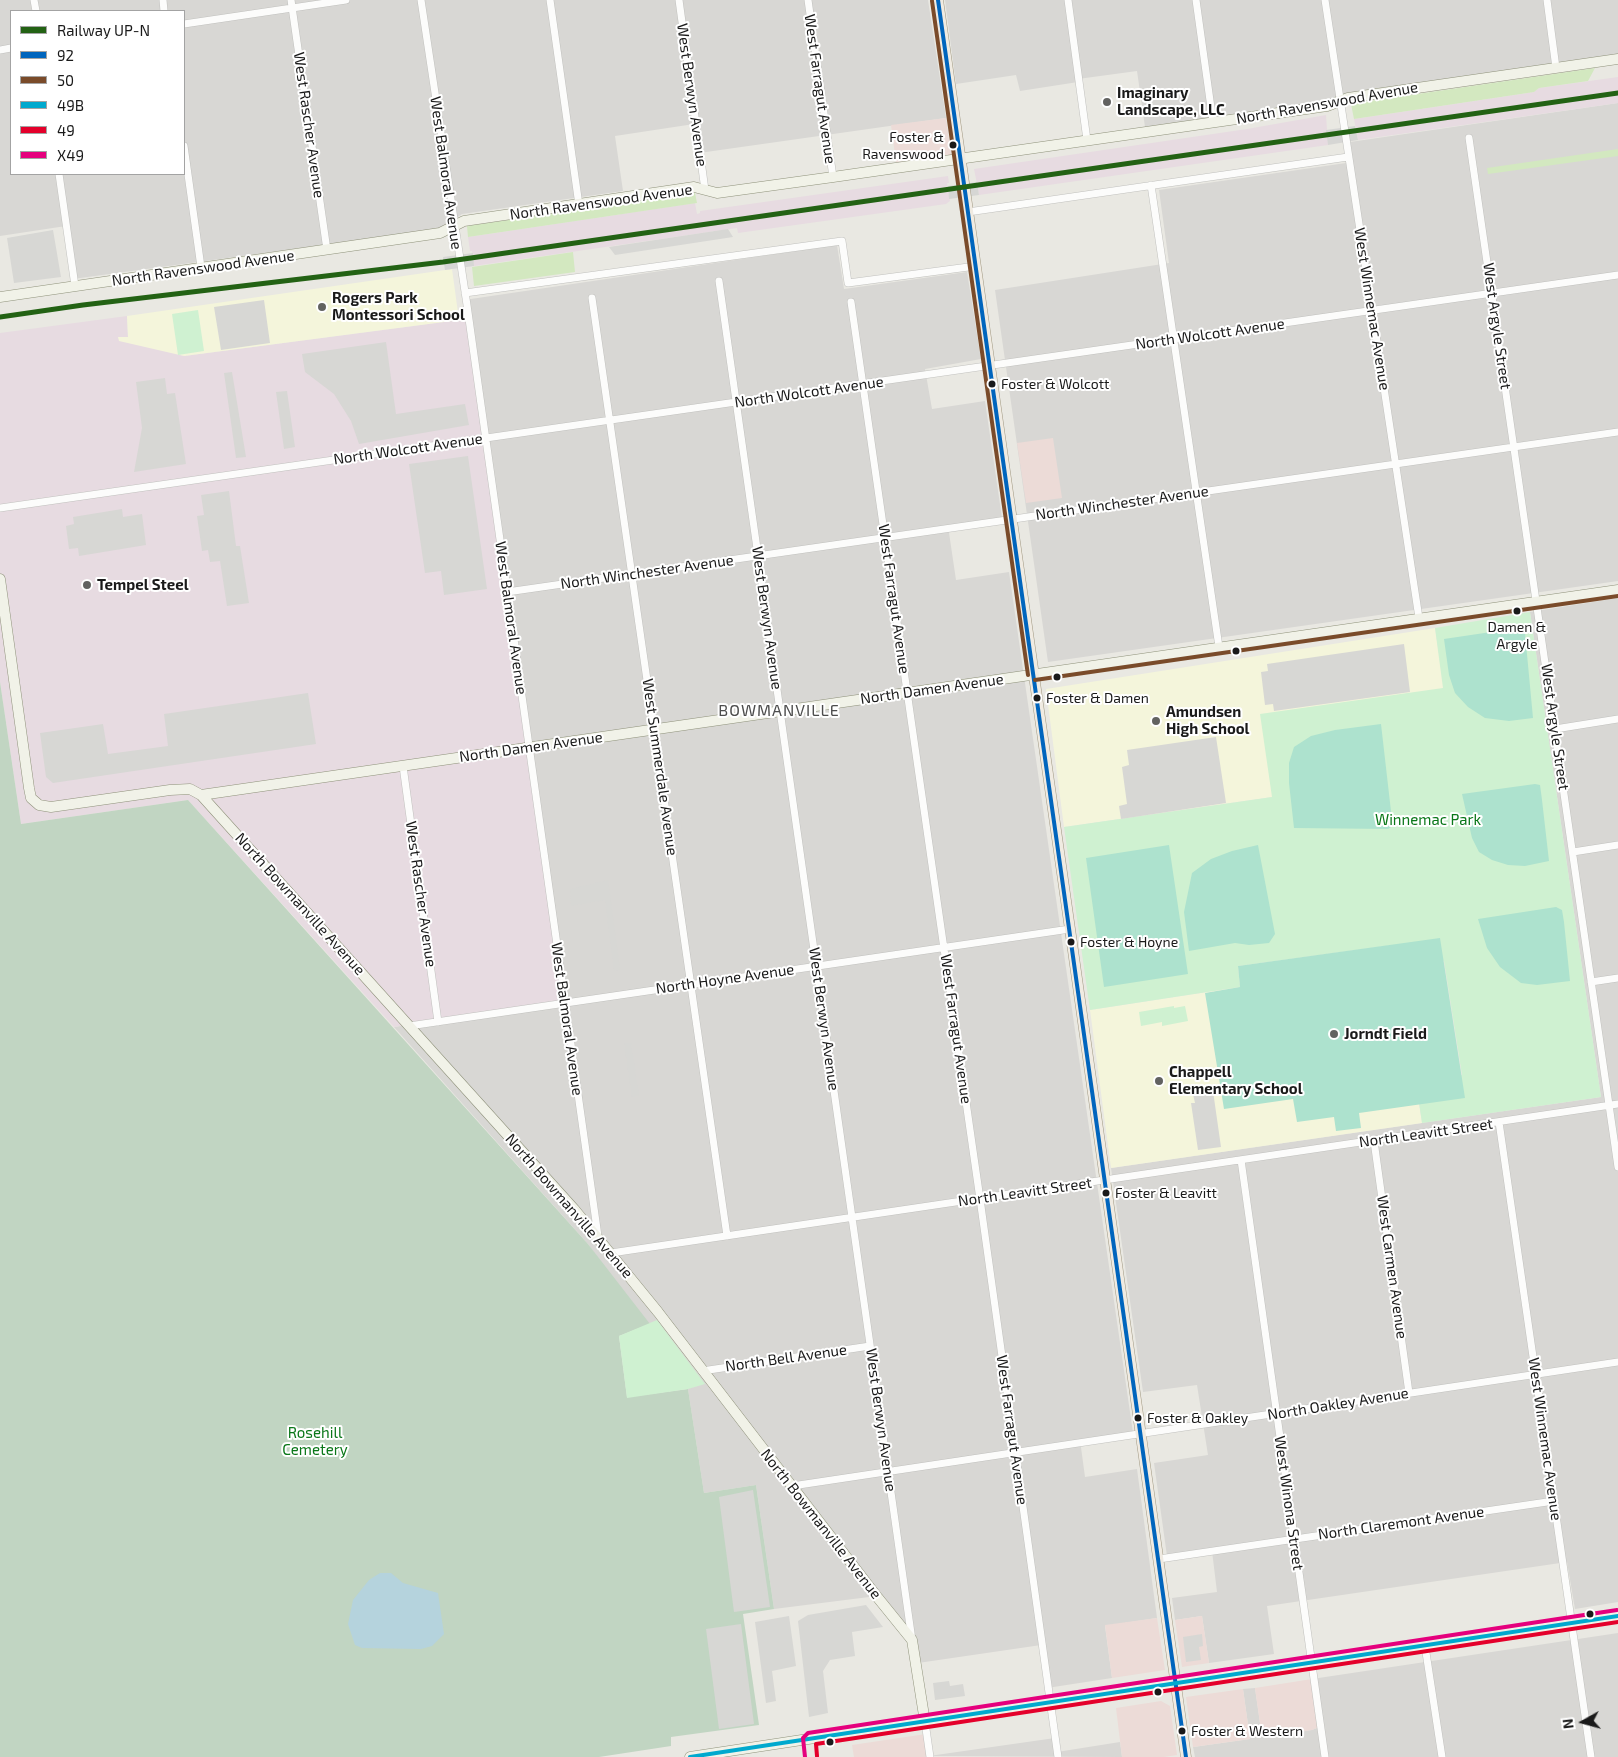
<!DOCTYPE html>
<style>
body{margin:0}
#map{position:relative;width:1618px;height:1757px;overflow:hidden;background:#e9e8e2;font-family:"Exo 2",sans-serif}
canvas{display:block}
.legend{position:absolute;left:10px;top:10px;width:175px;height:165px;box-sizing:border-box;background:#fff;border:1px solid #a3a3a3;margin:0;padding:6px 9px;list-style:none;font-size:15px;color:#1a1a1a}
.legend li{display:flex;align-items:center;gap:10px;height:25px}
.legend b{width:25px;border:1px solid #a3a3a3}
.north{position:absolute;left:1558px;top:1697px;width:50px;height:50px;-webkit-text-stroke:4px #fff;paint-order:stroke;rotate:263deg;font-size:14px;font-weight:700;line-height:20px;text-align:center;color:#1a1a1a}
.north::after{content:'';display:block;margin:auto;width:18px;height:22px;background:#1a1a1a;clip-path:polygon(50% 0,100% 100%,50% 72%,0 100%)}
</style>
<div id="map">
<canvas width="1618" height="1757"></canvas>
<ul class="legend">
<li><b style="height:6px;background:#236214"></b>Railway UP-N</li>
<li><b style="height:6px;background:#0065bd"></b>92</li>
<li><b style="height:6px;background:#7a4b2a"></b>50</li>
<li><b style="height:6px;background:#00a9ce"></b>49B</li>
<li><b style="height:6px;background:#e4002b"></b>49</li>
<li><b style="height:6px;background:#e5007d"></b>X49</li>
</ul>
<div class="north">N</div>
</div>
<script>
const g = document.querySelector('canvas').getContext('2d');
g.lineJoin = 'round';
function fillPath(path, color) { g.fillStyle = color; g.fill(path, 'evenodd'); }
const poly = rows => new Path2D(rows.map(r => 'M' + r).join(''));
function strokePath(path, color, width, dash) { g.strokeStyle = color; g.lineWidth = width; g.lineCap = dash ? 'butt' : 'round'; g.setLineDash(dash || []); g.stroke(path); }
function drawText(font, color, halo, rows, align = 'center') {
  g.font = font + ' "Exo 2",sans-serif'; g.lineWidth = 4; g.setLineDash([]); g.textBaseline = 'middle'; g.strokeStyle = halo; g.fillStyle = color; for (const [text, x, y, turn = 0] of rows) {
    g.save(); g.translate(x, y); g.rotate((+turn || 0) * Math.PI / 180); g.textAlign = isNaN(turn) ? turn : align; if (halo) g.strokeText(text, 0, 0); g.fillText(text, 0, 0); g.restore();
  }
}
fillPath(poly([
 [0,0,928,0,946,118,699,153,694,124,615,136,623,191,462,214,440,229,73,279,66,226,0,236],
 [11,11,184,11,184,174,11,174],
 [945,0,1618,0,1618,55,1323,103,1145,127,1137,71,1078,79,1078,82,1020,91,1016,75,956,84],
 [1618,103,1618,581,1048,662,995,290,1169,263,1159,190,1353,162,1350,142],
 [837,245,844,289,967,272,981,359,925,369,932,409,985,401,1002,518,948,526,956,580,1009,572,1133,1433,1080,1440,1085,1477,1137,1469,1157,1618,1105,1626,1112,1678,1047,1688,1041,1645,918,1663,914,1641,877,1596,774,1609,756,1485,704,1493,688,1389,588,1244,394,1027,564,1000,464,300],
 [1618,598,1618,1602,1575,1609,1567,1562,1267,1606,1274,1654,1209,1663,1202,1616,1175,1620,1172,1598,1217,1592,1212,1551,1167,1556,1154,1463,1208,1455,1197,1385,1143,1392,1111,1168,1601,1097,1530,612],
 [1618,1633,1618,1757,1195,1757,1193,1747,1250,1739,1243,1689,1255,1688,1262,1737,1312,1730,1319,1727,1312,1679],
 [1055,1738,1057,1752,1120,1742,1122,1757,929,1756]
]), '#d8d7d4');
fillPath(poly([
 [946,118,951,155,896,162,891,125],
 [1053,438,1062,498,1026,503,1017,443],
 [1202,1616,1209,1663,1182,1667,1175,1620],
 [1157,1618,1165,1670,1112,1678,1105,1625],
 [1312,1679,1319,1727,1312,1730,1262,1737,1255,1688],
 [1243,1689,1250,1739,1193,1747,1186,1697],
 [1161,1701,1170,1706,1177,1755,1164,1757,1122,1757,1116,1708],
 [926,1734,929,1757,854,1757,852,1745]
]), '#ecdbd7');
fillPath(poly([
 [1618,77,1618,103,1358,140,1354,119,1534,92,1539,88],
 [1326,115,1328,145,979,195,976,179,974,169,1247,129],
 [948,176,949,183,947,183,950,201,946,204,738,233,737,228,474,266,472,251,470,251,468,237,695,203,697,214,700,213,700,211],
 [127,316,128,337,184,356,466,319,565,1000,394,1027,188,800,21,824,0,682,0,333]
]), '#e7dbe1');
fillPath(poly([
 [452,269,459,320,184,356,119,341,118,337,128,337,127,316],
 [1435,628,1444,688,1272,797,1064,827,1046,689],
 [1394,945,1422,1123,1111,1168,1090,1010,1240,987,1238,966]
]), '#f4f5db');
fillPath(poly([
 [1595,68,1588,81,1539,88,1534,92,1354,119,1351,104,1356,103],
 [1618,149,1618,156,1488,174,1487,168],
 [695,193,697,203,468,237,467,226],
 [573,252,575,272,474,286,472,267]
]), '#d3e8c0');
fillPath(poly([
 [0,682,21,824,188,800,588,1244,650,1324,619,1336,627,1397,688,1389,704,1493,756,1485,774,1609,743,1614,759,1725,671,1737,671,1746,599,1757,0,1757]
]), '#c1d5c2');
fillPath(poly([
 [198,310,204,351,178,355,172,314],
 [1530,612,1601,1097,1422,1123,1416,1082,1462,1075,1444,961,1393,945,1238,966,1240,987,1090,1010,1064,827,1272,797,1260,714,1443,688,1435,628],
 [1174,1006,1174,1008,1185,1006,1188,1021,1162,1026,1162,1022,1141,1026,1139,1012],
 [657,1320,705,1384,688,1389,627,1398,619,1336]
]), '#cff1d1');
fillPath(poly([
 [1518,628,1525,633,1533,718,1509,721,1485,718,1468,707,1455,693,1449,675,1444,639],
 [1381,724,1392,820,1391,827,1388,829,1294,828,1289,783,1289,763,1294,747,1311,736,1335,730],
 [1535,784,1540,785,1542,800,1549,861,1525,866,1508,865,1492,860,1479,852,1472,838,1462,794],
 [1169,845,1188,974,1104,987,1086,858],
 [1258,845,1275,934,1269,943,1249,945,1235,943,1189,951,1184,912,1192,873,1211,859,1232,851],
 [1556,907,1562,910,1564,922,1570,981,1537,985,1521,983,1500,967,1487,948,1478,919],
 [1440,938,1465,1098,1359,1113,1361,1128,1336,1131,1334,1117,1297,1122,1293,1099,1224,1109,1205,993,1240,987,1238,966]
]), '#ade2ce');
fillPath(poly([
 [728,229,733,237,615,255,609,247],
 [53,230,61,277,14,283,7,238],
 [264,300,270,343,221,350,214,307],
 [386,342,396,414,465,404,469,425,359,444,351,421,334,394,305,372,302,354],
 [232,372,246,457,236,458,224,373],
 [165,378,167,394,175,393,186,464,134,472,142,428,136,382],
 [287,391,295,447,284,449,276,392],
 [468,456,487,589,444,595,441,571,425,573,409,464],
 [229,491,236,546,240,546,249,603,227,606,220,561,210,562,208,550,202,551,197,516,204,515,201,495],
 [122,509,123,517,142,514,146,545,79,556,78,548,69,549,66,526,74,524,73,517],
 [1404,644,1410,692,1274,711,1273,704,1265,705,1261,672,1268,671,1267,664],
 [308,693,316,744,53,783,46,777,40,733,103,724,108,754,168,746,164,714],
 [1216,737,1226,803,1121,819,1119,806,1127,804,1122,767,1129,765,1127,750],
 [608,880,620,970,614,971,605,900,571,906,570,889],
 [624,1043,631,1043,639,1096,632,1097],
 [1213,1091,1221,1147,1198,1150,1191,1103,1195,1103,1193,1094],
 [753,1490,770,1607,734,1612,719,1497],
 [866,1605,883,1627,852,1632,855,1656,830,1660,823,1671,828,1713,809,1717,798,1621,808,1615],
 [789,1616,796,1666,772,1671,776,1701,766,1703,755,1622],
 [741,1624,754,1724,719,1729,706,1629],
 [1202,1634,1203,1646,1199,1647,1201,1660,1186,1662,1183,1637],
 [949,1681,950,1686,963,1684,965,1696,935,1700,933,1683]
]), '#d7d7d4');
fillPath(poly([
 [380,1573,391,1573,403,1583,438,1593,444,1634,432,1646,421,1649,362,1648,355,1645,348,1624,353,1600,369,1580]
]), '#b5d3dd');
fillPath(poly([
 [1355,126,1358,140,1328,145,1326,130],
 [977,182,979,195,949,199,948,186],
 [473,253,474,266,445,270,443,257]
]), '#d6d6d4');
const street = poly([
 [34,0,36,11],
 [163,0,164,11],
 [291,0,327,250],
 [421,0,467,305,598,1236],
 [550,0,579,205],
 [679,0,705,190],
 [808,0,833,177],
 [1068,0,1087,140],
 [1196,0,1213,122],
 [1325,0,1419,618],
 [1547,0,1556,68],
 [184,24,346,0],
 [0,50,11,48],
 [1469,138,1618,1167],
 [184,146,201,267],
 [59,174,75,286],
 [1151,185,1219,647],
 [968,212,1348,157],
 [719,281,912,1640],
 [465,293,842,241,848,283,976,266],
 [592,298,727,1236],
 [851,302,980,1199,1058,1757],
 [0,508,1618,275],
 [507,592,1618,432],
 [1555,729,1618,719],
 [403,766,438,1022],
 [1573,852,1618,845],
 [1591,982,1618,978],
 [409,1026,1070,929],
 [1499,1122,1591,1757],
 [1374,1141,1409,1393],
 [1241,1160,1325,1757],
 [611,1253,1618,1104],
 [702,1371,870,1346],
 [792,1486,1618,1362],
 [1159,1559,1554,1501],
 [1425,1646,1442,1757],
 [925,1722,930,1757]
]);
const secondary = poly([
 [0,297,440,233,464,221,694,187,717,193,833,177,1327,106,1348,98,1618,59],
 [0,579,29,788,31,798,39,805,51,807,170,790,190,789,201,795,1618,590],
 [201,795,574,1209,658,1312,878,1598,912,1640,925,1722],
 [690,1757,1618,1616]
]);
const primary = poly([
 [938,0,1070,929,1186,1757]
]);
strokePath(street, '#c1c1be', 8);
strokePath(secondary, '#8f927b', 11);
strokePath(primary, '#9f9780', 11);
strokePath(street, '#fcfcfb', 7);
strokePath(secondary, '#f1f2e8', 10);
strokePath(primary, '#f0ebe2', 10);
strokePath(poly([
 [938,0,1186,1757]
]), '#0065bd', 4);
strokePath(poly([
 [932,1,1028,675],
 [1035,680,1618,596]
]), '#7a4b2a', 4);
strokePath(poly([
 [690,1757,1618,1616]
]), '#00a9ce', 4);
strokePath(poly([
 [817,1756,816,1744,1618,1622]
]), '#e4002b', 4);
strokePath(poly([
 [805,1757,803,1738,808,1733,1617,1610]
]), '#e5007d', 4);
strokePath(poly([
 [0,317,83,305,443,262,1618,93]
]), '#236214', 5);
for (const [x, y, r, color] of [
 [1107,102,5,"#626260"],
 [953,145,4.5,"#1a1a1a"],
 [322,307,5,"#626260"],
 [992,384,4.5,"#1a1a1a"],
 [87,585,5,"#626260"],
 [1517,611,4.5,"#1a1a1a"],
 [1236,651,4.5,"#1a1a1a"],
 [1057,677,4.5,"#1a1a1a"],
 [1037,698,4.5,"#1a1a1a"],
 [1156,721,5,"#626260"],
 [1071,942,4.5,"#1a1a1a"],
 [1334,1034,5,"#626260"],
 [1159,1081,5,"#626260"],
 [1106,1193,4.5,"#1a1a1a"],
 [1138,1418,4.5,"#1a1a1a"],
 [1590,1614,4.5,"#1a1a1a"],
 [1158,1692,4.5,"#1a1a1a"],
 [1182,1731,4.5,"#1a1a1a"],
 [830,1742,4.5,"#1a1a1a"]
]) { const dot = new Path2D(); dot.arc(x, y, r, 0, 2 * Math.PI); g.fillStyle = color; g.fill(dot); strokePath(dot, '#fff', 2); }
drawText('14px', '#1a1a1a', '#fff', [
 ["Foster &",944,137,"right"],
 ["Ravenswood",944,154,"right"],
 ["Foster & Wolcott",1001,384],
 ["Damen &",1517,627,"center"],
 ["Argyle",1517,644,"center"],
 ["Foster & Damen",1046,698],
 ["Foster & Hoyne",1080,942],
 ["Foster & Leavitt",1115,1193],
 ["Foster & Oakley",1147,1418],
 ["Foster & Western",1191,1731]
], 'left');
drawText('15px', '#1a1a1a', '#fff', [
 ["West Farragut Avenue",820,89,82],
 ["West Berwyn Avenue",692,95,82],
 ["North Ravenswood Avenue",1327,103,-10],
 ["West Rascher Avenue",309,125,82],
 ["West Balmoral Avenue",446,173,82],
 ["North Ravenswood Avenue",601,202,-8],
 ["North Ravenswood Avenue",203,268,-8],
 ["West Winnemac Avenue",1372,309,81],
 ["West Argyle Street",1497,326,82],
 ["North Wolcott Avenue",1210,334,-8],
 ["North Wolcott Avenue",809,392,-8],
 ["North Wolcott Avenue",408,449,-8],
 ["North Winchester Avenue",1122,503,-8],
 ["North Winchester Avenue",647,572,-8],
 ["West Farragut Avenue",894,599,82],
 ["West Balmoral Avenue",511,618,82],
 ["West Berwyn Avenue",767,618,82],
 ["North Damen Avenue",932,689,-8],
 ["West Argyle Street",1555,727,82],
 ["North Damen Avenue",531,747,-8],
 ["West Summerdale Avenue",660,767,82],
 ["West Rascher Avenue",421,894,82],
 ["North Bowmanville Avenue",300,904,48],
 ["North Hoyne Avenue",725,979,-8],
 ["West Balmoral Avenue",567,1019,82],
 ["West Berwyn Avenue",824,1019,82],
 ["West Farragut Avenue",956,1029,82],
 ["North Leavitt Street",1426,1133,-8],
 ["North Leavitt Street",1025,1192,-8],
 ["North Bowmanville Avenue",569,1206,49],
 ["West Carmen Avenue",1392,1267,82],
 ["North Bell Avenue",786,1358,-8],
 ["North Oakley Avenue",1338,1404,-9],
 ["West Berwyn Avenue",881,1420,82],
 ["West Farragut Avenue",1012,1430,82],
 ["West Winnemac Avenue",1545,1439,82],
 ["West Winona Street",1289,1503,82],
 ["North Claremont Avenue",1401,1523,-8],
 ["North Bowmanville Avenue",821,1524,52]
]);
drawText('bold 15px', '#1a1a1a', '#fff', [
 ["Imaginary",1117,93],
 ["Landscape, LLC",1117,110],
 ["Rogers Park",332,298],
 ["Montessori School",332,315],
 ["Tempel Steel",97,585],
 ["Amundsen",1166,712],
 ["High School",1166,729],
 ["Jorndt Field",1344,1034],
 ["Chappell",1169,1072],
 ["Elementary School",1169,1089]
], 'left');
drawText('15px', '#0a7719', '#fff', [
 ["Winnemac Park",1428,820],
 ["Rosehill",315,1433],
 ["Cemetery",315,1450]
]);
g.letterSpacing = '1px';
drawText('16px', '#4d4d4d', '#fff', [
 ["BOWMANVILLE",779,711]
]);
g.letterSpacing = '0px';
</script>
